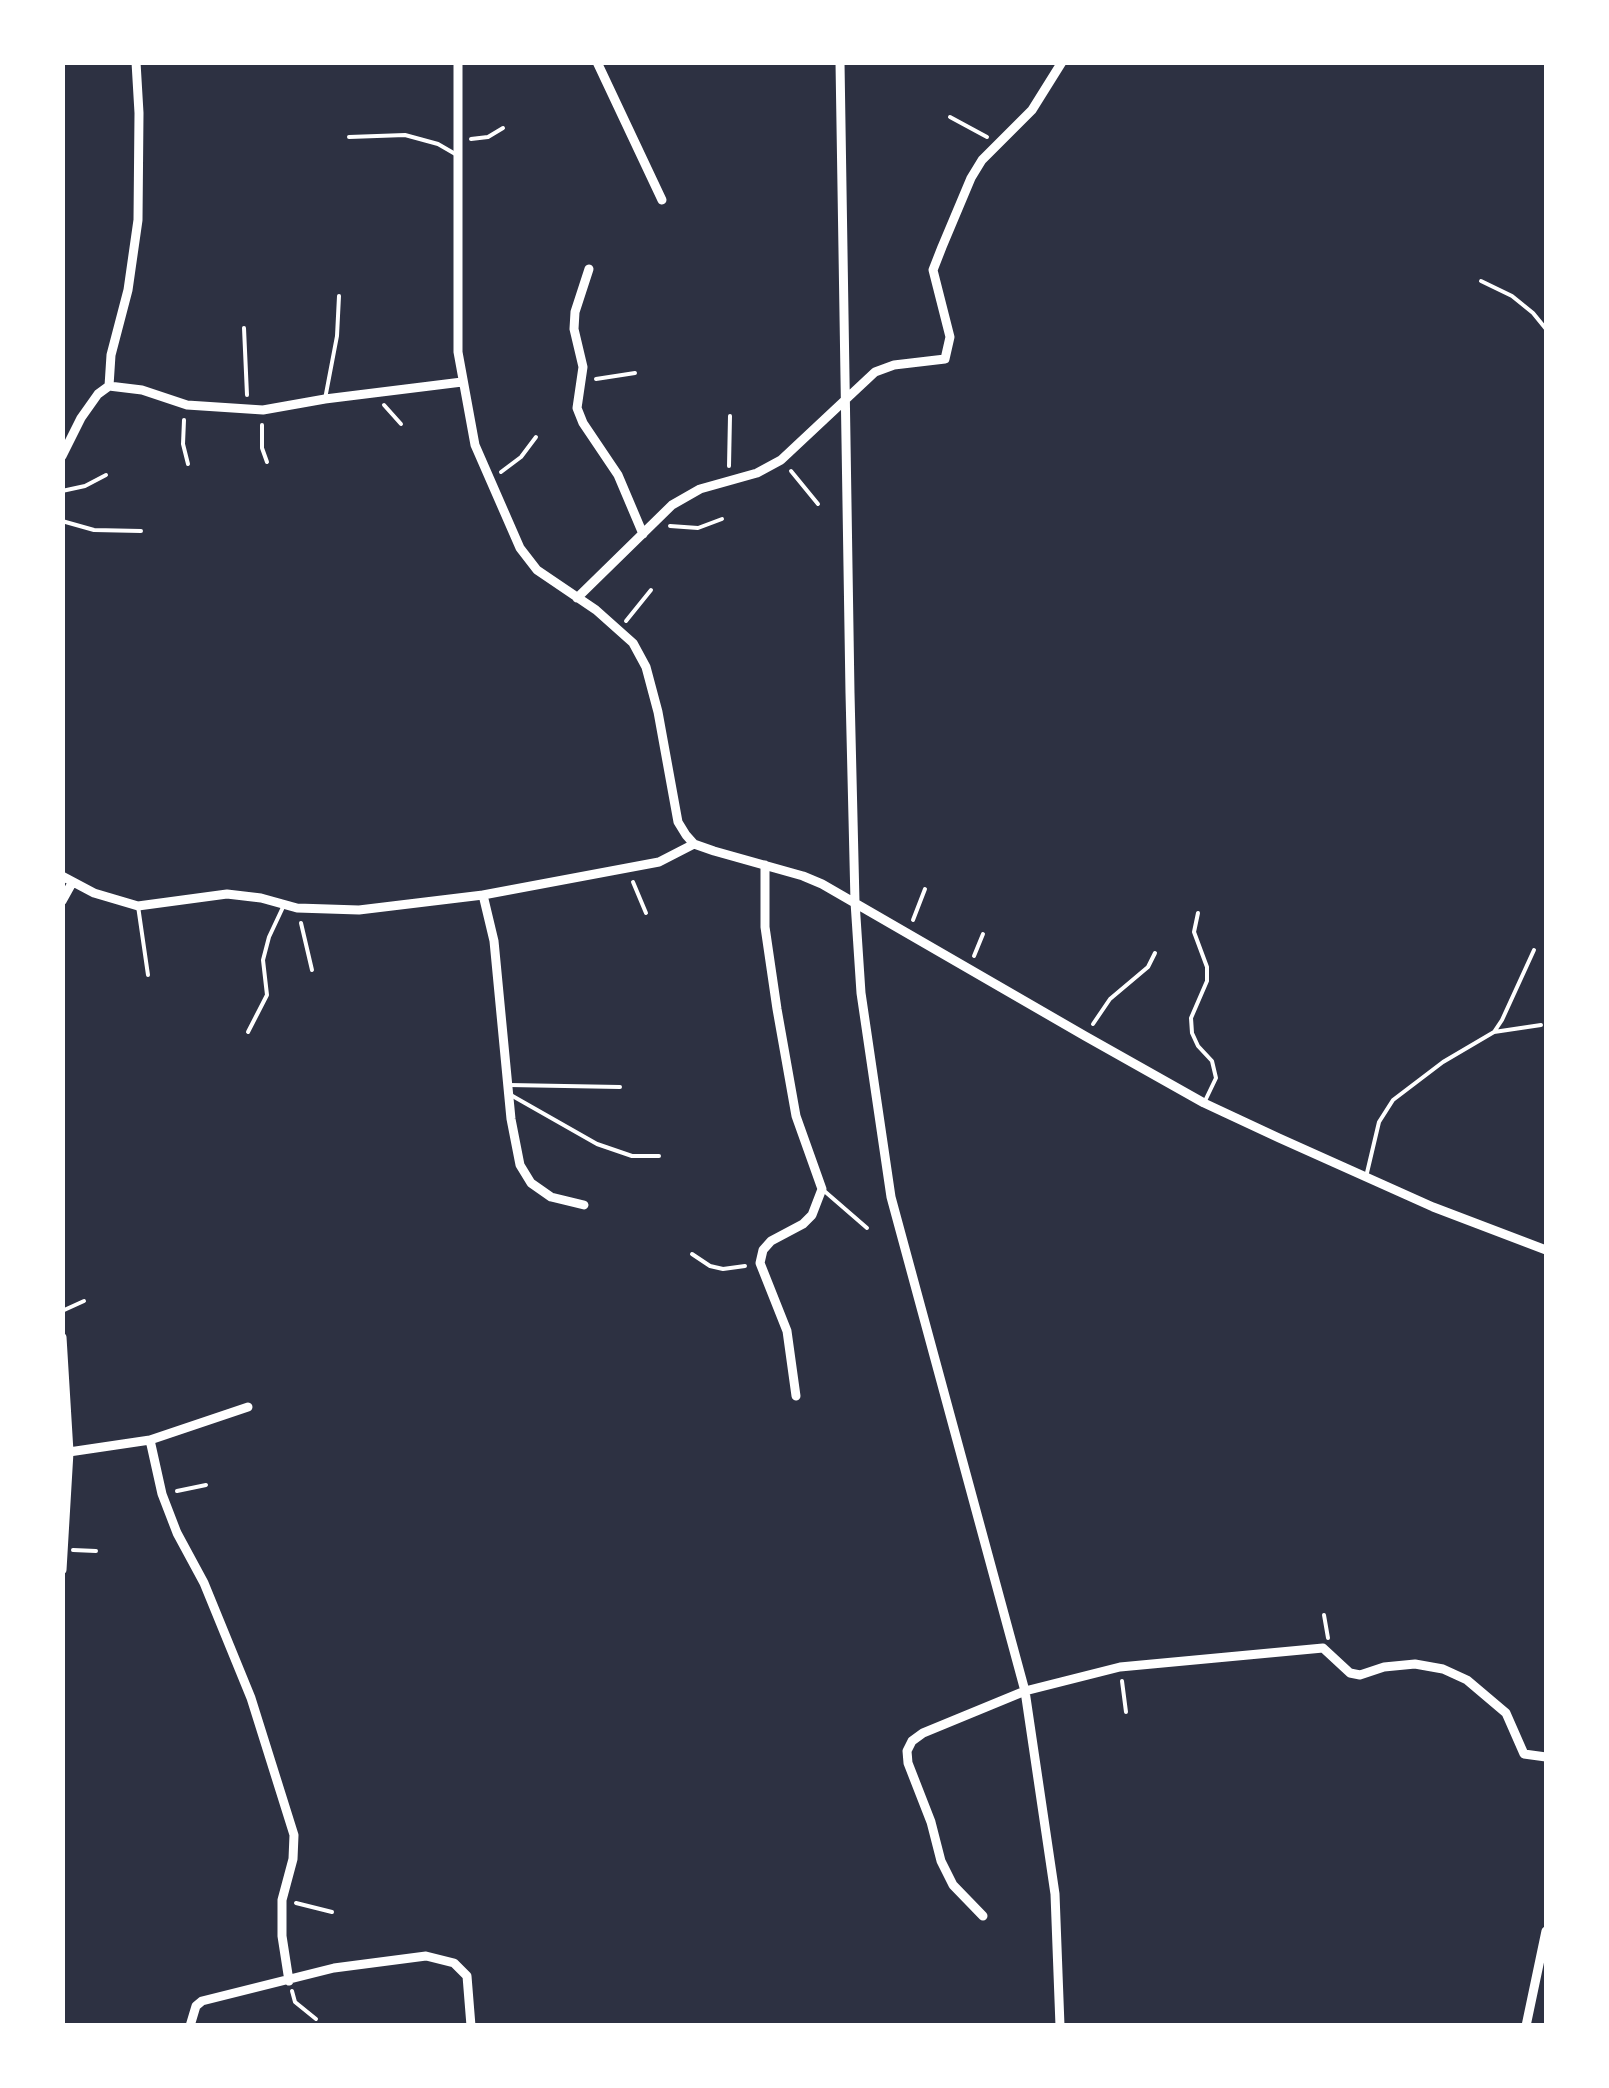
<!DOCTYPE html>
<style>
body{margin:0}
#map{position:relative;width:1609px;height:2088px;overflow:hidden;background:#2d3142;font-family:"Space Grotesk",sans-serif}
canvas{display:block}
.frame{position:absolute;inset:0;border:65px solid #fff;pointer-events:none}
</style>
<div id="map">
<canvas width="1609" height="2088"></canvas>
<div class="frame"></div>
</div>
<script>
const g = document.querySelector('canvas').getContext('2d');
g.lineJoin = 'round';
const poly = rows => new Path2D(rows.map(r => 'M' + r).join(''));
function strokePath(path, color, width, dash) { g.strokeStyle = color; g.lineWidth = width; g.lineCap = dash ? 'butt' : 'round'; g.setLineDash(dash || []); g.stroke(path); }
strokePath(poly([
 [950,117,987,137],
 [471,139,488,137,503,128],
 [244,328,247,395],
 [596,379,635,373],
 [384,405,401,424],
 [184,420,183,444,188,464],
 [262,425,262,448,267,462],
 [729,466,730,416],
 [791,471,818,504],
 [501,472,521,457,536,437],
 [62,491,85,486,106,475],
 [670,526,698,528,722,519],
 [626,621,651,590],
 [633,882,646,913],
 [913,920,925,889],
 [301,923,312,970],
 [974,956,983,934],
 [1093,1024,1110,999,1148,967,1155,953],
 [692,1254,710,1266,723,1269,745,1266],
 [62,1311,84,1301],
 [177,1491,206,1485],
 [73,1550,96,1551],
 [1324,1615,1328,1638],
 [1122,1681,1126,1712],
 [296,1903,332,1912],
 [292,1991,295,2002,316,2019]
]), '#fff', 4);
strokePath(poly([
 [349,137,405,135,438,144,457,155],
 [1481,281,1512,296,1533,313,1546,329],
 [325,399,337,336,339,296],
 [62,521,94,530,141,531],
 [138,906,148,975],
 [1198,913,1194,932,1207,967,1207,981,1191,1018,1192,1033,1198,1046,1212,1061,1216,1078,1204,1103],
 [248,1032,267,995,263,960,269,937,284,905],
 [1494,1032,1541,1025],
 [509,1085,620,1087],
 [509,1094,597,1144,632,1156,659,1156],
 [1366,1177,1379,1122,1393,1100,1443,1062,1494,1032,1502,1020,1534,950],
 [822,1189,867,1228]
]), '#fff', 4);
strokePath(poly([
 [458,62,458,352,475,445,520,548,537,570,596,610,633,643,646,667,658,712,678,822,686,835,694,844,714,851,803,876,822,884,1085,1036,1204,1103,1279,1138,1433,1207,1546,1250],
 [597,62,662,200],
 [840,62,850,693,855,902,861,993,891,1197,1025,1691,1055,1894,1060,2026],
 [589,269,575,312,574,329,583,367,577,408,583,423,618,475,643,534],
 [109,386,111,355,128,290,138,220,139,113,136,62],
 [62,456,81,418,98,394,109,386,142,390,187,405,263,410,325,399,462,382],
 [577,598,672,505,700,489,757,473,781,460,875,372,894,365,945,359,950,337,933,270,942,247,971,178,982,160,1032,110,1062,62],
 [765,865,765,927,777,1009,796,1116,822,1189,812,1215,803,1224,771,1241,763,1250,760,1263,787,1331,796,1396],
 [62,876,94,893,138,906,227,894,261,898,297,908,359,910,483,895,659,862,694,844],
 [483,895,494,941,511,1119,520,1165,531,1183,551,1197,584,1205],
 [62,901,72,883],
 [62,1337,69,1452,62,1570],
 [150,1440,162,1494,177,1533,204,1583,251,1698,294,1835,293,1859,282,1900,282,1936,289,1981],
 [69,1452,150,1440,248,1407],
 [983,1916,953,1885,941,1861,931,1822,908,1763,907,1751,912,1741,923,1733,1025,1691,1120,1667,1323,1648,1350,1673,1360,1675,1384,1667,1415,1664,1443,1669,1467,1680,1506,1713,1524,1754,1546,1757],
 [190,2026,196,2006,202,2001,334,1968,426,1956,454,1963,467,1976,471,2026],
 [1526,2026,1546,1931]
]), '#fff', 9);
</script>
